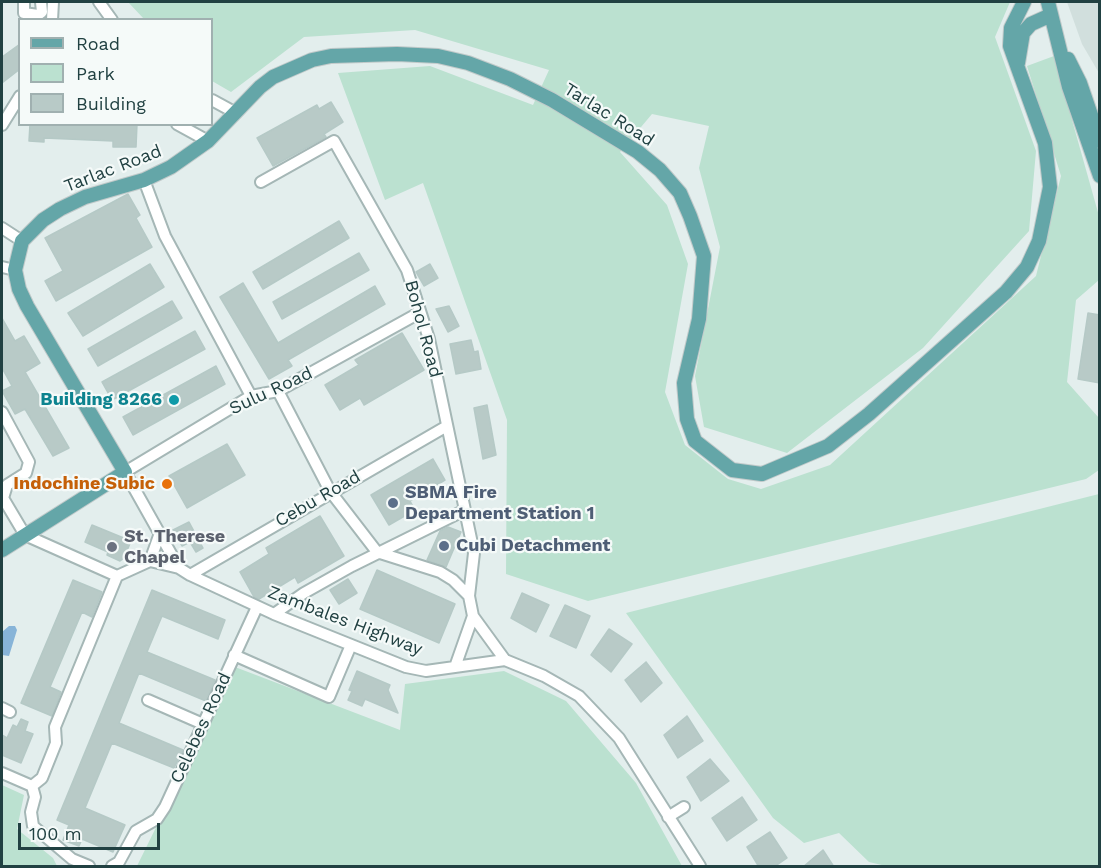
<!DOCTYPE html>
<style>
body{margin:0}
#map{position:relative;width:1101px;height:868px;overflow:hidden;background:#e3eeed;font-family:"Work Sans",sans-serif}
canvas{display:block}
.frame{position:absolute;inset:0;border:3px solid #214142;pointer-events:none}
.legend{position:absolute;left:18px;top:18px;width:195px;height:108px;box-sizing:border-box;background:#f5faf9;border:2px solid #a0b0b0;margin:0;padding:8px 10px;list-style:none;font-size:18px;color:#214142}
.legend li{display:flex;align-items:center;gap:12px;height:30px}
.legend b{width:30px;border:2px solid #a0b0b0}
.scale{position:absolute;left:18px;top:823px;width:142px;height:27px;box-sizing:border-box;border:3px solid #214142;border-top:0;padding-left:8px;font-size:18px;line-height:21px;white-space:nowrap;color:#214142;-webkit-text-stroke:4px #f5faf9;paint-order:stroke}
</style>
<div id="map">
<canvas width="1101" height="868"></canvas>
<div class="frame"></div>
<ul class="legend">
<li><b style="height:8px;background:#64a6a8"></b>Road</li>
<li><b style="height:16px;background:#bbe1d0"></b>Park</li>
<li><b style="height:16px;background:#b8cac7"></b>Building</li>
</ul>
<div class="scale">100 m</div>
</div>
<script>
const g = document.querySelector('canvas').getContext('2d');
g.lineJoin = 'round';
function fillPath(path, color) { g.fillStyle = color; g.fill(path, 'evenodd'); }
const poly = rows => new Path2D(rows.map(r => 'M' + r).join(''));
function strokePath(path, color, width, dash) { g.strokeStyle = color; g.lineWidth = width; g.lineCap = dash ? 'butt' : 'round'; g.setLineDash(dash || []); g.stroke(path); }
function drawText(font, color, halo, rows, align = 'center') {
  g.font = font + ' "Work Sans",sans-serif'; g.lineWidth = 4.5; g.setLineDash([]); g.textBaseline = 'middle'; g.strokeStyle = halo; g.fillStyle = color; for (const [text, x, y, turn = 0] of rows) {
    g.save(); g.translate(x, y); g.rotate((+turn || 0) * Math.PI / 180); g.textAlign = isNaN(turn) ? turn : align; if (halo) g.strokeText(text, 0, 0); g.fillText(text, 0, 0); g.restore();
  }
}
fillPath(poly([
 [1067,2,1099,2,1099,73,1082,44]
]), '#d1dfdd');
fillPath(poly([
 [128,2,1010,2,995,37,1036,151,1029,231,923,348,787,453,704,427,695,376,720,247,699,168,709,126,652,114,620,152,667,205,688,264,665,392,685,445,728,479,761,489,830,465,1036,276,1061,176,1027,66,1054,56,1099,216,1099,280,1076,300,1067,382,1099,418,1099,470,1086,479,588,601,506,574,507,420,423,183,385,200,338,73,430,66,533,105,549,70,415,30,304,37,231,92,212,81,212,20,144,19],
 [1099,494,1099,866,886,866,869,862,839,833,804,843,773,818,626,613],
 [235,667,400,730,405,684,504,671,566,701,636,783,682,866,137,866],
 [2,785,24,795,17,829,53,858,57,866,2,866]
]), '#bbe1d0');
fillPath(poly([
 [2,622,2,632,9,626,15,626,17,630,9,656,2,655]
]), '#87b4d8');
const building = poly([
 [20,44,20,69,2,83,2,57,20,44],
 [331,102,343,122,324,134,326,137,273,166,257,138,317,105,319,109,331,102],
 [30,124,137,124,136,147,113,147,113,141,44,138,44,142,29,141,30,124],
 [128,194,140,215,136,218,152,247,56,301,45,281,63,271,45,238,128,194],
 [339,221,349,238,263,289,253,272,339,221],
 [359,253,369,270,282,319,273,302,359,253],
 [150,264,164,287,83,336,68,313,150,264],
 [430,264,438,278,424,286,416,272,430,264],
 [243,283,278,343,375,286,385,304,288,360,292,366,269,379,220,297,243,283],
 [172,301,182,318,98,366,88,349,172,301],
 [449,306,459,326,448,332,436,309,449,306],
 [1088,313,1100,315,1100,383,1078,379,1088,313],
 [2,318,15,341,24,336,40,363,25,372,69,448,53,456,25,409,15,414,2,391,12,386,2,368,2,318],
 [195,331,205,349,112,400,102,382,195,331],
 [402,333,424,370,364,405,360,398,340,410,325,385,359,365,355,360,402,333],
 [471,340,474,352,478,351,481,369,456,374,450,344,471,340],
 [216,366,225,384,133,435,123,417,216,366],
 [487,405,496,455,483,459,474,408,487,405],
 [227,444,245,475,187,508,169,476,227,444],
 [433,459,445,480,410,501,415,510,389,525,371,495,433,459],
 [320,516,344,556,298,583,295,577,259,599,254,597,240,572,269,554,266,548,320,516],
 [189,522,203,548,196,552,190,542,182,546,173,530,189,522],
 [92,525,131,541,124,558,120,561,107,555,108,552,85,542,92,525],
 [448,527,461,532,446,567,427,560,440,531,448,527],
 [377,570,455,604,439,643,360,609,377,570],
 [348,579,357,593,339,604,330,590,348,579],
 [73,580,102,592,92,617,82,612,50,687,61,692,52,716,21,703,73,580],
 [152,590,225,620,218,639,162,616,147,652,215,680,206,701,139,673,119,723,183,750,174,768,112,743,85,808,125,825,113,852,82,839,79,846,63,840,69,825,57,820,152,590],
 [522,593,549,605,536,632,511,618,522,593],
 [565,605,590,616,576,648,550,636,565,605],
 [609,629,632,644,611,672,591,655,609,629],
 [646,662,662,683,641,702,625,680,646,662],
 [357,671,390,685,388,690,398,713,365,699,362,706,348,700,352,691,349,690,357,671],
 [687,716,703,741,678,758,664,735,687,716],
 [21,719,28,722,25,731,33,734,21,763,2,755,2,735,7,738,13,725,17,727,21,719],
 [710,759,729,781,701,801,687,777,710,759],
 [742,797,757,820,727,841,712,818,742,797],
 [770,832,787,858,774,867,759,867,747,847,770,832],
 [823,850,834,867,803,867,823,850]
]);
fillPath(building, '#b8cac7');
strokePath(building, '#b5c9c6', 1.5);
const minor = poly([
 [24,2,24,13,38,15,42,12,41,2],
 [99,2,112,20],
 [52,20,53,2],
 [212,100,234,112],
 [177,124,208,141],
 [2,125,20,96],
 [144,180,165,236,251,396],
 [261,182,334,141,407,270,429,339,474,553,469,596,473,616,455,667],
 [2,228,22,241],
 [2,267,15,270],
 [419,313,278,391,251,396,125,472,179,568,190,575,274,614,406,667,426,671,505,660,544,676,579,696,619,738,700,866],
 [278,391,330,491,377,552,440,572,453,580,469,596],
 [2,412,29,462,26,473,7,485,3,498,25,535,117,576],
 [150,561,179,568],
 [190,575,447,426],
 [274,614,304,593,352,566,465,510],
 [473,616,505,660],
 [234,655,329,697,351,645],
 [148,700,203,724],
 [2,708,10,712],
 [2,773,32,786],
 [32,786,42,778,56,743,55,727,117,576,150,561,160,533],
 [32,786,35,797,31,812,33,826,72,859,89,866],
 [668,817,684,807],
 [112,866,119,862,136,831,157,819,165,807,257,607]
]);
const major = poly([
 [1048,2,1069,87,1100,176],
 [1068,59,1080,83,1100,141],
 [1018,63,1023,33,1031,24,1051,15],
 [2,550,125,472,27,306,19,289,15,270,22,241,43,220,60,209,85,197,144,180,171,167,208,141,260,87,273,77,312,60,331,56,397,54,438,56,468,63,510,79,552,100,638,152,660,170,680,193,690,216,704,256,699,319,684,383,687,419,695,441,732,470,762,474,828,446,869,414,1006,292,1027,267,1039,241,1050,187,1045,143,1010,46,1011,28,1024,2]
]);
strokePath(minor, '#a5b7b6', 14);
strokePath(major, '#c1caca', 16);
strokePath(minor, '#fff', 10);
strokePath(major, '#64a6a8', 14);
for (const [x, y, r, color] of [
 [174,400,6,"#0f9aa8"],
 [167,484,6,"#e8710a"],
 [393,503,6,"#5c6f8a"],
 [444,546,6,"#5c6f8a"],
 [112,547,6,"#6b7280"]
]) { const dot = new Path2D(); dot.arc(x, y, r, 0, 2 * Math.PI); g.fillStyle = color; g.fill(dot); strokePath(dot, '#f5faf9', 2); }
drawText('18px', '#214142', '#f5faf9', [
 ["Tarlac Road",609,115,32],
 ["Tarlac Road",113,169,-21],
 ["Bohol Road",423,329,75],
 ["Sulu Road",271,391,-25],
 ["Cebu Road",318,499,-30],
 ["Zambales Highway",345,621,21],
 ["Celebes Road",201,728,-65]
]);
drawText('bold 18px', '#0d838f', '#f5faf9', [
 ["Building 8266",162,400]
], 'right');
drawText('bold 18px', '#c56008', '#f5faf9', [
 ["Indochine Subic",155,484]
], 'right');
drawText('bold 18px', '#4e5e75', '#f5faf9', [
 ["SBMA Fire",405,493],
 ["Department Station 1",405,514],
 ["Cubi Detachment",456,546]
], 'left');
drawText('bold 18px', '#5b616d', '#f5faf9', [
 ["St. Therese",124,537],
 ["Chapel",124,558]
], 'left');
</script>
